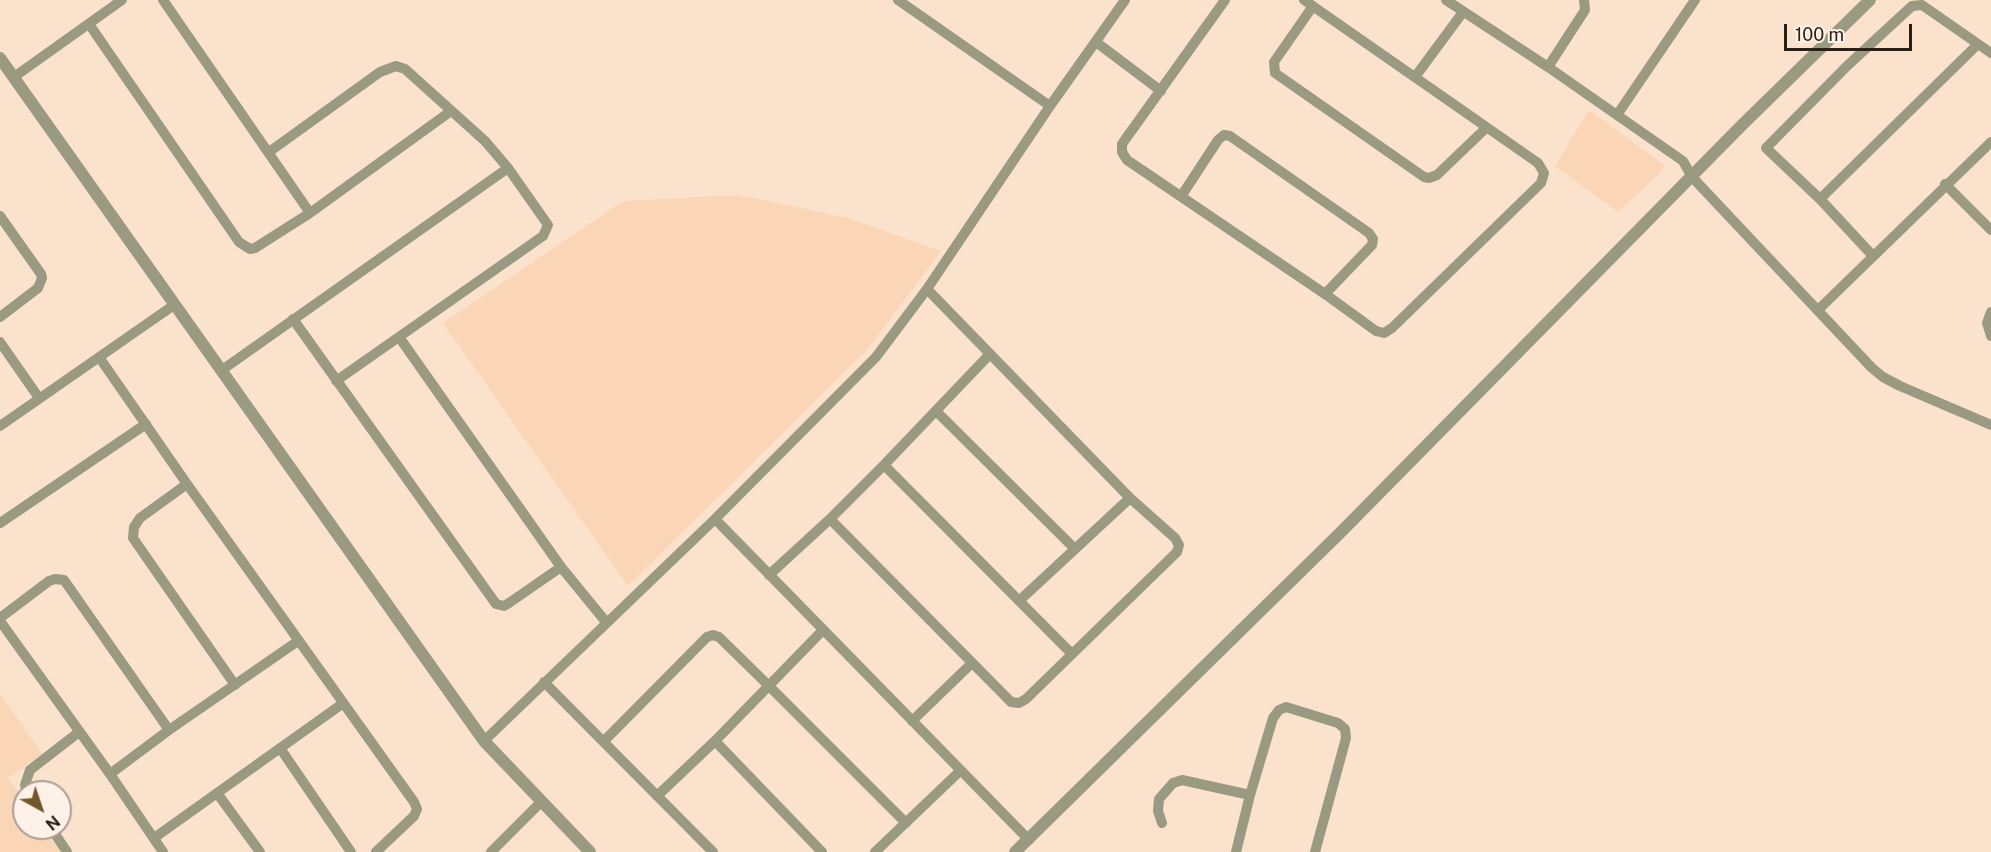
<!DOCTYPE html>
<style>
body{margin:0}
#map{position:relative;width:1991px;height:852px;overflow:hidden;background:#fbe2cd;font-family:"Public Sans",sans-serif}
canvas{display:block}
.north{position:absolute;left:12px;top:780px;width:60px;height:60px;box-sizing:border-box;background:#fef1e7;border:2px solid #aa9d93;border-radius:50%;rotate:140deg;font-size:16px;font-weight:700;line-height:24px;text-align:center;color:#2b2016}
.north::after{content:'';display:block;margin:auto;width:21px;height:27px;background:#73562a;clip-path:polygon(50% 0,100% 100%,50% 72%,0 100%)}
.scale{position:absolute;left:1784px;top:24px;width:128px;height:27px;box-sizing:border-box;border:3px solid #2b2016;border-top:0;padding-left:8px;font-size:18px;line-height:21px;white-space:nowrap;color:#2b2016;-webkit-text-stroke:4px #fef1e7;paint-order:stroke}
</style>
<div id="map">
<canvas width="1991" height="852"></canvas>
<div class="north">N</div>
<div class="scale">100 m</div>
</div>
<script>
const g = document.querySelector('canvas').getContext('2d');
g.lineJoin = 'round';
function fillPath(path, color) { g.fillStyle = color; g.fill(path, 'evenodd'); }
const poly = rows => new Path2D(rows.map(r => 'M' + r).join(''));
function strokePath(path, color, width, dash) { g.strokeStyle = color; g.lineWidth = width; g.lineCap = dash ? 'butt' : 'round'; g.setLineDash(dash || []); g.stroke(path); }
fillPath(poly([
 [1589,110,1664,165,1659,174,1618,212,1555,166],
 [739,195,848,218,941,251,867,350,628,586,443,323,623,201],
 [0,693,42,754,8,778,24,801,24,828,43,828,60,852,0,852]
]), '#fbd6b6');
strokePath(poly([
 [163,0,310,213],
 [898,0,1050,106],
 [1225,0,1122,144,1122,152,1127,160,1325,294,1376,331,1384,333,1392,328,1541,183,1544,173,1538,163,1304,0],
 [1446,0,1548,67,1683,161,1692,177,1872,368,1883,377,1900,386,1991,425],
 [1313,6,1274,62,1275,73,1424,177,1429,178,1437,175,1486,128],
 [89,24,239,242,250,249,255,248,310,213,451,111],
 [1096,42,1161,91],
 [1548,67,1585,10,1584,0],
 [14,77,122,0],
 [1415,77,1463,12],
 [1617,115,1695,0],
 [269,152,380,72,396,66,405,69,485,141,508,168,548,225,543,236,336,381],
 [1945,184,1991,230],
 [1182,195,1218,140,1224,135,1230,136,1369,233,1373,239,1372,245,1325,294],
 [1820,199,1978,44],
 [0,216,41,274,42,278,38,288,0,317],
 [1873,256,1820,199,1766,148,1847,66,1912,6,1922,5,1991,53],
 [1818,310,1991,142],
 [1991,312,1987,323,1991,336],
 [293,319,496,604,504,606,509,603,561,567],
 [399,337,561,567,606,622],
 [0,342,39,398],
 [99,357,187,484,414,802,417,809,414,816,376,852],
 [222,370,508,168],
 [937,412,1074,548],
 [0,426,174,305],
 [884,465,1072,654],
 [187,484,140,518,134,527,133,538,235,685],
 [715,519,1029,840],
 [830,519,1011,702,1019,703,1026,699,1177,552,1179,545,1175,538,1130,498,927,289],
 [0,523,146,424],
 [769,575,830,519,884,465,990,354],
 [1019,601,1130,498],
 [0,618,49,581,55,579,64,580,169,730],
 [0,621,110,774,163,852],
 [544,682,713,852],
 [912,721,972,663],
 [484,741,715,519,876,357,927,289,1050,106,1125,0],
 [604,741,707,637,713,635,719,637,768,685,906,823],
 [715,741,822,852],
 [280,748,351,852],
 [110,774,169,730,298,641],
 [27,792,25,785,30,770,79,732],
 [217,793,260,852],
 [657,796,715,741,823,630],
 [1162,823,1158,811,1159,799,1173,783,1182,780,1250,795],
 [51,828,67,852],
 [154,838,342,704],
 [491,852,541,802],
 [875,852,960,771],
 [1236,852,1250,795,1273,718,1279,710,1286,707,1338,723,1345,729,1346,738,1315,852]
]), '#9a9a83', 10);
strokePath(poly([
 [0,58,484,741,590,852],
 [1015,852,1342,531,1742,125,1870,0]
]), '#9a9a83', 12);
</script>
